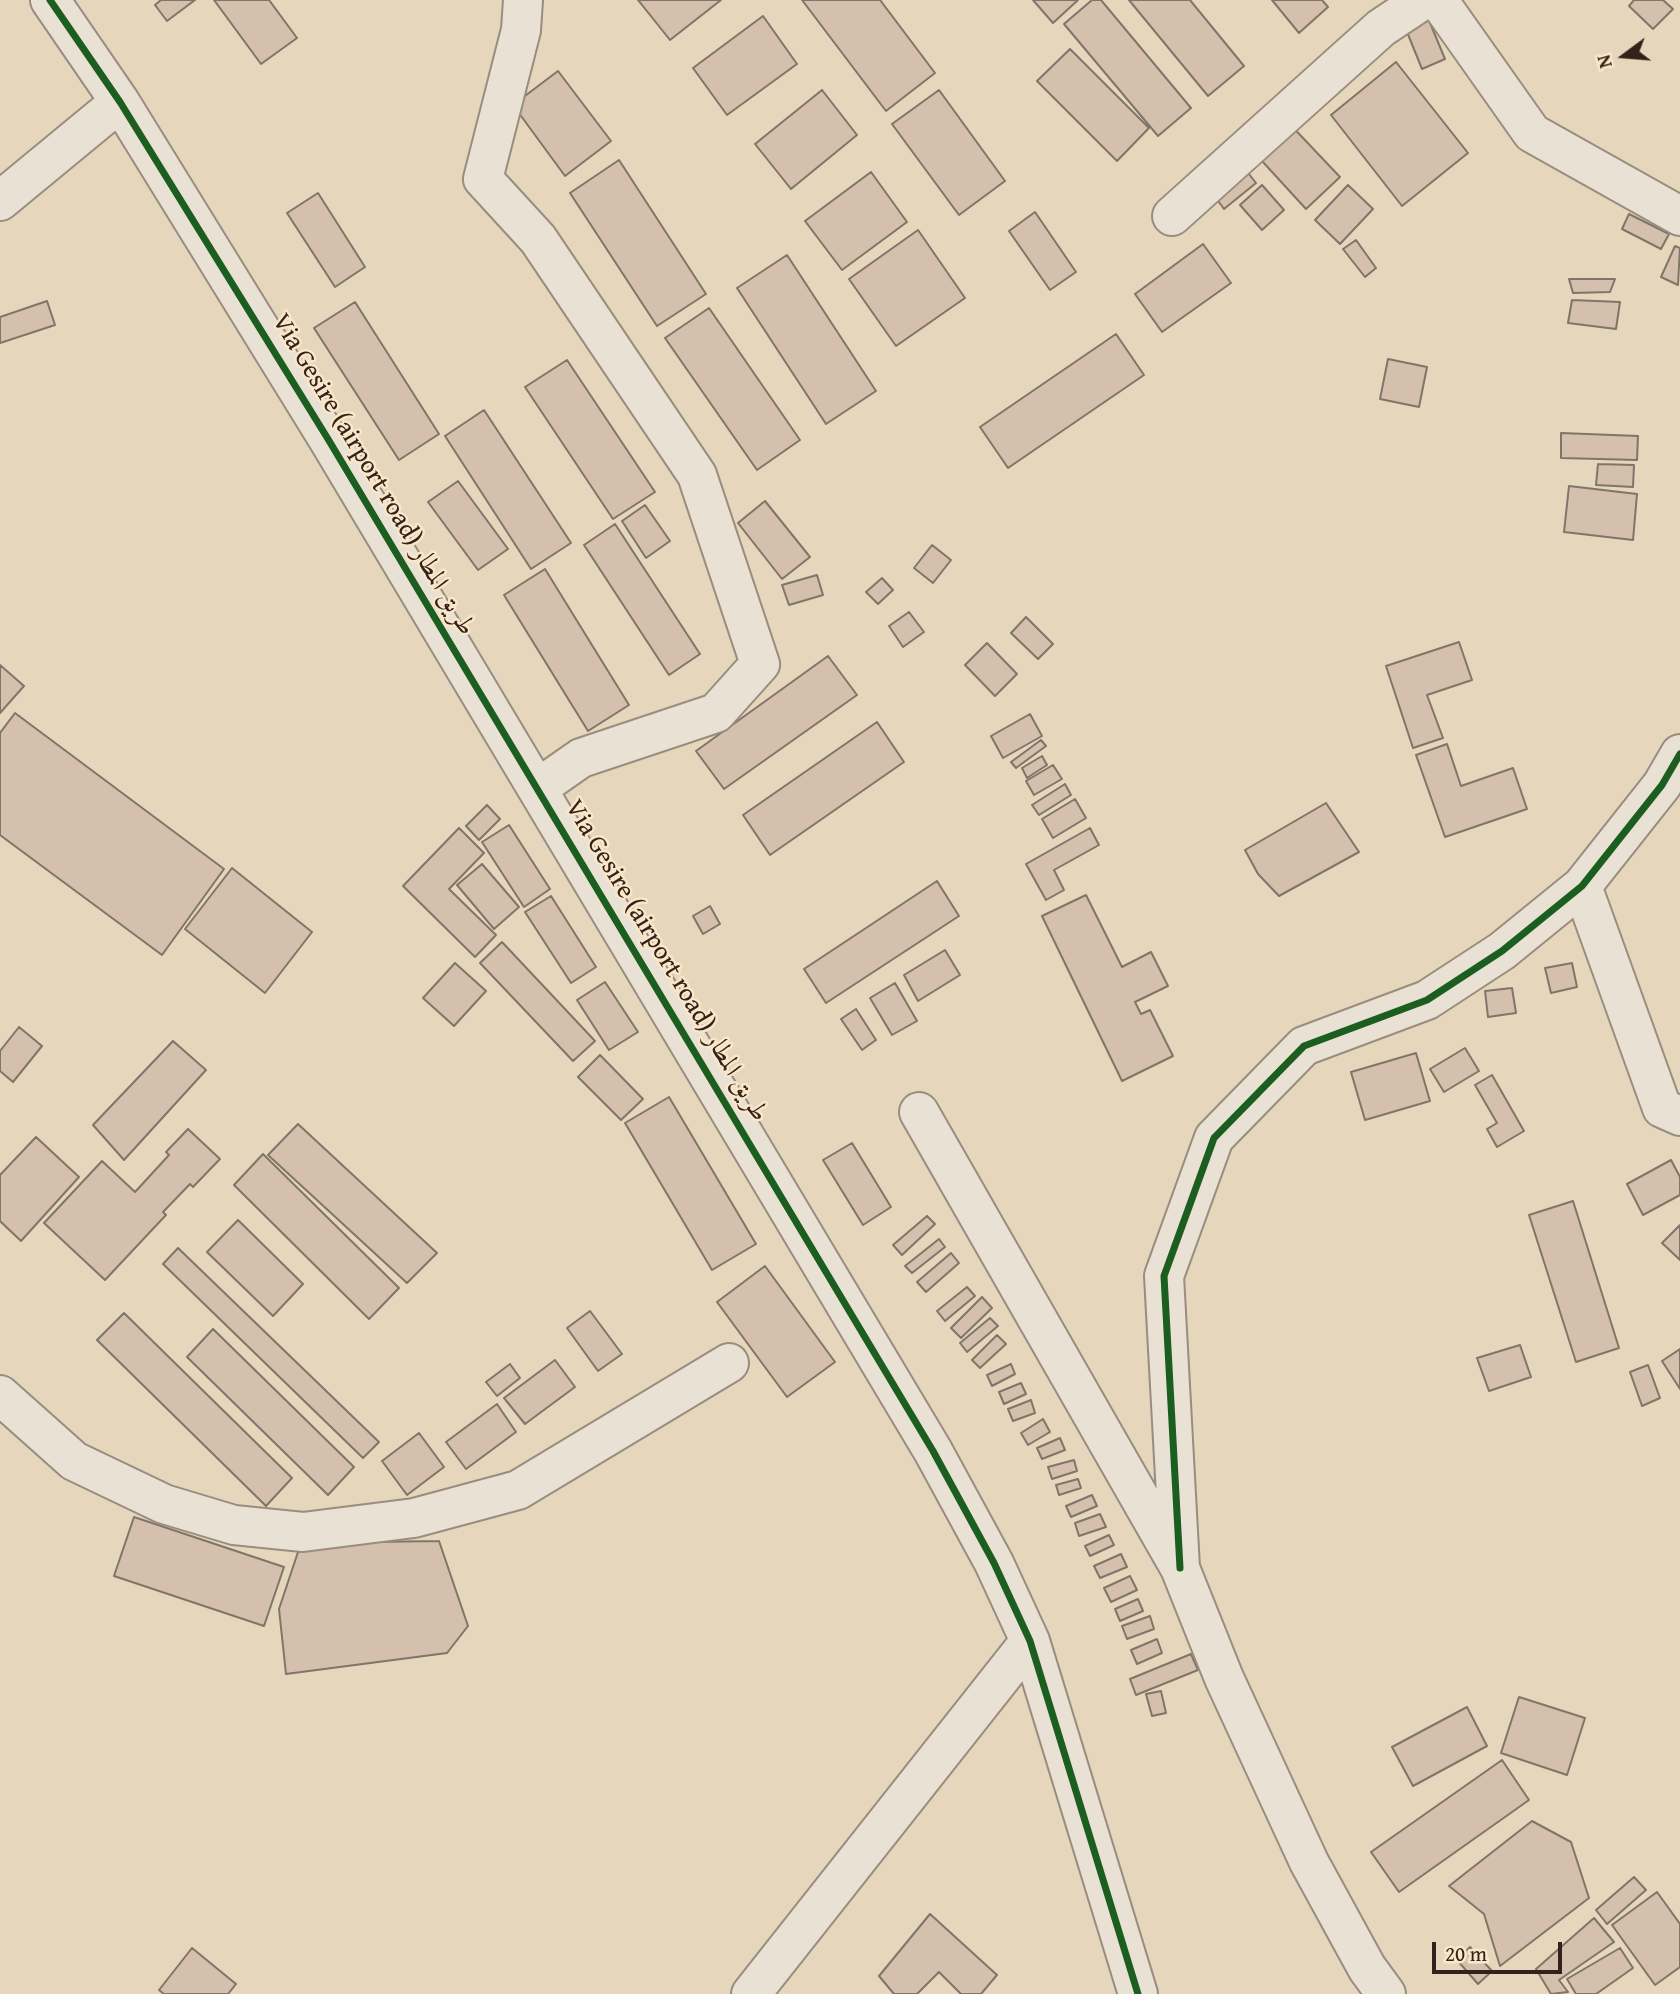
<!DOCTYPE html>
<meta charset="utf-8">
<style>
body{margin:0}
#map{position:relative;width:1680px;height:1994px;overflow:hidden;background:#e6d6bc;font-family:"Gentium Book Plus",serif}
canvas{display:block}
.north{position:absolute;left:1589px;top:21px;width:70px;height:70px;-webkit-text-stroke:5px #fae6c8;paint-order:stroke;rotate:254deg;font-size:19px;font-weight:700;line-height:28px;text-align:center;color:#33221c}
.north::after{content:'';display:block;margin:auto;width:24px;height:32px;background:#33221c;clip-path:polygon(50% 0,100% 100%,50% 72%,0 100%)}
.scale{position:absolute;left:1432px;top:1942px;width:130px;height:32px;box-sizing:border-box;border:4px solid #33221c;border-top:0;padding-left:9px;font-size:21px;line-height:24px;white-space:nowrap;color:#33221c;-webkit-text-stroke:5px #fae6c8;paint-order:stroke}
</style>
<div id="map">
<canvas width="1680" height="1994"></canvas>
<div class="north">N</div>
<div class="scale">20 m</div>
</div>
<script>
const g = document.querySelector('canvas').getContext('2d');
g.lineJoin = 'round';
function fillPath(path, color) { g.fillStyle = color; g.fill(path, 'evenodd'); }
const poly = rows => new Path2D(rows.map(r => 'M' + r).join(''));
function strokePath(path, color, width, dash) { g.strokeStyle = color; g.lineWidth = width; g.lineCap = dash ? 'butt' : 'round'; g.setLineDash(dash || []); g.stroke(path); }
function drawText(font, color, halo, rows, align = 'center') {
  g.font = font + ' "Gentium Book Plus",Amiri,serif'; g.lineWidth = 5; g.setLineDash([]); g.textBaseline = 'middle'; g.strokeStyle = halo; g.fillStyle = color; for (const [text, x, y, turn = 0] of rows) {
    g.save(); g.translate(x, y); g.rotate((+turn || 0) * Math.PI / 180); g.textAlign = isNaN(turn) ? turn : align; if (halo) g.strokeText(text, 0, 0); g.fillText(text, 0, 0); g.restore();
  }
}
const building = poly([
 [161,0,195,0,167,21,155,5,161,0],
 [214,0,269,0,297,38,261,64,214,0],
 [638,0,721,0,670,40,638,0],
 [802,0,880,0,935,73,886,111,802,0],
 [1033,0,1078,0,1053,23,1033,0],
 [1092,0,1101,0,1191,108,1158,136,1064,24,1092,0],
 [1129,0,1190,0,1244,66,1208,96,1129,0],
 [1272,0,1322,0,1328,7,1299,33,1272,0],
 [1634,0,1663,0,1673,9,1653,29,1629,6,1634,0],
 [763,16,797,64,727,115,693,68,763,16],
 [1428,18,1445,59,1422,69,1405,27,1428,18],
 [1070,49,1149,128,1117,161,1037,81,1070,49],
 [1396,62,1468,153,1402,206,1331,115,1396,62],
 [558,71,611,141,565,176,513,105,558,71],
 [822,90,857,135,791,189,755,144,822,90],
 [939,90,1005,181,959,215,892,124,939,90],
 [1284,118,1340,177,1306,209,1251,149,1284,118],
 [619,160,706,294,657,326,570,193,619,160],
 [1245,169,1256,183,1224,209,1213,194,1245,169],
 [871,172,907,222,842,270,805,221,871,172],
 [1262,185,1284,210,1262,230,1240,205,1262,185],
 [1348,185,1373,209,1340,244,1315,220,1348,185],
 [318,193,365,267,335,287,287,213,318,193],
 [1035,212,1076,272,1050,290,1009,231,1035,212],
 [1629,214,1669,234,1661,249,1622,229,1629,214],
 [918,230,965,298,896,346,849,279,918,230],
 [1356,240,1376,268,1365,277,1343,249,1356,240],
 [1203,244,1231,283,1162,332,1135,294,1203,244],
 [1675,246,1680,248,1678,285,1661,277,1675,246],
 [787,255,876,391,826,424,737,288,787,255],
 [1569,279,1615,279,1610,292,1573,293,1569,279],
 [1572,300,1620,302,1616,329,1568,323,1572,300],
 [47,301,55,325,0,343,0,317,47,301],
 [355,302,439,434,399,460,314,328,355,302],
 [709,308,800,440,757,470,665,338,709,308],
 [1116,334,1144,375,1008,468,980,427,1116,334],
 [1388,359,1427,367,1419,407,1380,399,1388,359],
 [567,360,655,492,613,519,525,387,567,360],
 [484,410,571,543,531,569,445,436,484,410],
 [1561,433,1638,436,1637,460,1561,458,1561,433],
 [1598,464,1634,465,1633,487,1596,485,1598,464],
 [458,481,508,549,478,570,428,502,458,481],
 [1569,486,1637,494,1633,540,1564,532,1569,486],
 [765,501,810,557,782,579,738,523,765,501],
 [645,505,670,541,646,558,622,521,645,505],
 [615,524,700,654,669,675,584,545,615,524],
 [932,545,951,560,933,583,914,568,932,545],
 [545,569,629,705,588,731,504,595,545,569],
 [817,575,823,595,789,605,782,585,817,575],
 [882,578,893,590,878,604,866,592,882,578],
 [909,612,924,632,903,647,889,626,909,612],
 [1026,617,1053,644,1038,659,1011,633,1026,617],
 [1459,642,1472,680,1427,695,1443,738,1413,748,1386,666,1459,642],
 [987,643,1017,674,995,696,965,665,987,643],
 [828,656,857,695,724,789,696,751,828,656],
 [0,665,24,686,0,713,0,665],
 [15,713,224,869,162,955,0,835,0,733,15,713],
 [1030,714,1042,736,1003,758,991,736,1030,714],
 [877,722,904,762,770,855,743,815,877,722],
 [1041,740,1046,746,1016,768,1011,762,1041,740],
 [1447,744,1461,786,1513,768,1527,809,1445,837,1416,755,1447,744],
 [1042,756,1047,765,1027,778,1022,768,1042,756],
 [1053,765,1062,779,1034,795,1026,781,1053,765],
 [1065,784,1071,795,1039,815,1032,805,1065,784],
 [1075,799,1086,818,1053,838,1042,819,1075,799],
 [1326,803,1359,852,1279,896,1258,874,1245,850,1326,803],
 [487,805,500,819,479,840,466,826,487,805],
 [509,825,550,889,524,907,482,842,509,825],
 [459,828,484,853,449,889,496,935,475,957,403,886,459,828],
 [1090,828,1099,845,1054,870,1064,890,1046,900,1026,864,1090,828],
 [482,864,519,907,494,929,457,885,482,864],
 [232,868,312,932,265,993,185,929,232,868],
 [937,881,959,916,826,1003,804,969,937,881],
 [1086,895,1122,967,1151,952,1168,986,1135,1002,1141,1014,1150,1010,1173,1056,1122,1081,1042,916,1086,895],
 [551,896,596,967,571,983,525,912,551,896],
 [710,906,720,924,703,934,693,916,710,906],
 [502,942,595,1041,573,1061,480,963,502,942],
 [945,950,960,975,918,1001,904,975,945,950],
 [455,963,486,991,454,1026,423,998,455,963],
 [1572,963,1577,987,1551,993,1545,968,1572,963],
 [605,982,638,1032,609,1050,577,1000,605,982],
 [895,983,917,1021,892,1035,870,998,895,983],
 [1512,988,1516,1013,1488,1017,1485,991,1512,988],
 [856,1009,876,1040,862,1050,841,1019,856,1009],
 [19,1027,42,1046,13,1082,0,1071,0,1051,19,1027],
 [173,1041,206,1070,124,1160,93,1125,173,1041],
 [1465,1048,1479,1071,1444,1092,1430,1069,1465,1048],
 [1416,1053,1430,1101,1365,1120,1351,1072,1416,1053],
 [600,1055,643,1099,621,1120,578,1077,600,1055],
 [1492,1075,1524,1131,1497,1147,1487,1129,1497,1123,1475,1085,1492,1075],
 [669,1097,756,1244,712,1270,625,1123,669,1097],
 [298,1124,437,1253,407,1283,268,1155,298,1124],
 [188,1129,220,1159,193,1187,190,1184,163,1212,166,1215,105,1280,44,1223,102,1161,135,1192,169,1155,166,1152,188,1129],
 [36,1137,79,1177,21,1241,0,1221,0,1175,36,1137],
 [852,1143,891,1207,863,1225,823,1160,852,1143],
 [263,1154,399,1288,369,1319,234,1185,263,1154],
 [1671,1160,1680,1177,1680,1195,1643,1215,1627,1184,1671,1160],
 [1573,1201,1619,1348,1576,1362,1529,1215,1573,1201],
 [927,1216,935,1224,902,1255,893,1245,927,1216],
 [238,1220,303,1284,273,1316,207,1252,238,1220],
 [1680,1225,1680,1260,1662,1243,1680,1225],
 [939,1239,945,1247,912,1273,905,1266,939,1239],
 [178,1248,379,1442,363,1458,163,1264,178,1248],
 [951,1253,959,1263,926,1292,917,1282,951,1253],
 [765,1266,835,1362,787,1397,717,1302,765,1266],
 [967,1287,975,1296,945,1321,937,1311,967,1287],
 [982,1297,992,1308,961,1338,951,1328,982,1297],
 [590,1311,622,1354,598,1371,567,1328,590,1311],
 [124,1313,292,1478,266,1506,97,1340,124,1313],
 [990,1318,998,1326,967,1352,960,1343,990,1318],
 [213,1329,354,1467,328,1495,187,1357,213,1329],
 [997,1335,1006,1344,980,1368,972,1360,997,1335],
 [1520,1345,1531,1377,1489,1391,1477,1358,1520,1345],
 [1680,1349,1680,1389,1662,1361,1680,1349],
 [555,1360,575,1387,525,1424,504,1398,555,1360],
 [510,1364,520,1378,497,1396,486,1382,510,1364],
 [1011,1364,1015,1374,992,1386,987,1375,1011,1364],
 [1648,1365,1660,1398,1642,1406,1630,1372,1648,1365],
 [1021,1383,1026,1394,1004,1404,999,1392,1021,1383],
 [1031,1400,1035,1413,1013,1421,1008,1409,1031,1400],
 [497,1404,516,1432,466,1469,446,1442,497,1404],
 [1043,1419,1050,1432,1028,1445,1021,1433,1043,1419],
 [419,1433,444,1467,407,1495,382,1461,419,1433],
 [1060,1438,1065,1450,1042,1459,1037,1448,1060,1438],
 [1074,1460,1077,1471,1052,1479,1048,1467,1074,1460],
 [1078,1479,1081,1488,1059,1495,1056,1485,1078,1479],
 [1092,1495,1097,1506,1071,1517,1066,1506,1092,1495],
 [1100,1514,1106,1527,1079,1536,1075,1523,1100,1514],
 [134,1517,284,1567,264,1626,114,1576,134,1517],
 [1109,1535,1114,1545,1090,1556,1085,1546,1109,1535],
 [439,1541,468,1626,447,1653,286,1674,279,1609,301,1543,439,1541],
 [1121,1554,1127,1567,1100,1578,1094,1566,1121,1554],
 [1130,1576,1137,1590,1111,1602,1104,1588,1130,1576],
 [1138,1599,1143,1611,1120,1621,1115,1609,1138,1599],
 [1150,1616,1154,1629,1127,1639,1122,1626,1150,1616],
 [1157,1639,1162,1653,1137,1664,1131,1650,1157,1639],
 [1191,1654,1198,1670,1136,1695,1130,1679,1191,1654],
 [1161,1691,1166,1713,1152,1716,1146,1694,1161,1691],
 [1519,1697,1585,1718,1567,1775,1501,1753,1519,1697],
 [1467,1707,1487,1746,1413,1786,1392,1747,1467,1707],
 [1502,1760,1529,1800,1399,1892,1371,1852,1502,1760],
 [1532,1821,1571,1842,1589,1898,1500,1966,1484,1914,1449,1886,1532,1821],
 [1634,1877,1646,1890,1607,1924,1596,1910,1634,1877],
 [1657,1892,1680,1924,1680,1967,1655,1985,1612,1925,1657,1892],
 [930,1914,997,1975,981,1994,961,1994,939,1972,917,1994,894,1994,879,1976,930,1914],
 [1594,1918,1614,1942,1559,1980,1568,1992,1551,1994,1536,1969,1594,1918],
 [1470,1947,1492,1971,1478,1984,1457,1960,1470,1947],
 [192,1948,236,1984,228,1994,164,1994,159,1990,192,1948],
 [1620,1948,1633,1968,1596,1994,1576,1994,1567,1979,1620,1948]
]);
fillPath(building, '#d4c0ad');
strokePath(building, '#807568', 2);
const minor = poly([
 [50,0,120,102,328,439,933,1451,994,1563,1030,1641,1138,1994],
 [523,0,521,30,483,179,538,239,697,475,760,664,716,713,581,758,538,788],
 [1438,0,1532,133,1680,216],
 [0,201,120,102],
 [1172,216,1381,28,1423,0],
 [1582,886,1662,1108,1680,1116],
 [919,1112,1180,1568,1224,1678,1309,1862,1367,1968,1386,1994],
 [0,1395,74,1461,164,1504,234,1525,303,1532,414,1518,518,1490,729,1363],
 [1180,1568,1164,1276,1214,1138,1304,1046,1427,1000,1502,951,1582,886,1662,785,1680,754],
 [751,1994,1030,1641]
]);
strokePath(minor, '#988d7e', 42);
strokePath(minor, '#e9e1d4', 38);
strokePath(poly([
 [50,0,120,102,328,439,933,1451,994,1563,1030,1641,1138,1994],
 [1180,1568,1164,1276,1214,1138,1304,1046,1427,1000,1502,951,1582,886,1662,785,1680,754]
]), '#1b5e20', 7);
drawText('26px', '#33221c', '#fae6c8', [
 ["Via Gesire (airport road) طريق المطار",373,475,59],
 ["Via Gesire (airport road) طريق المطار",666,961,59]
]);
</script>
